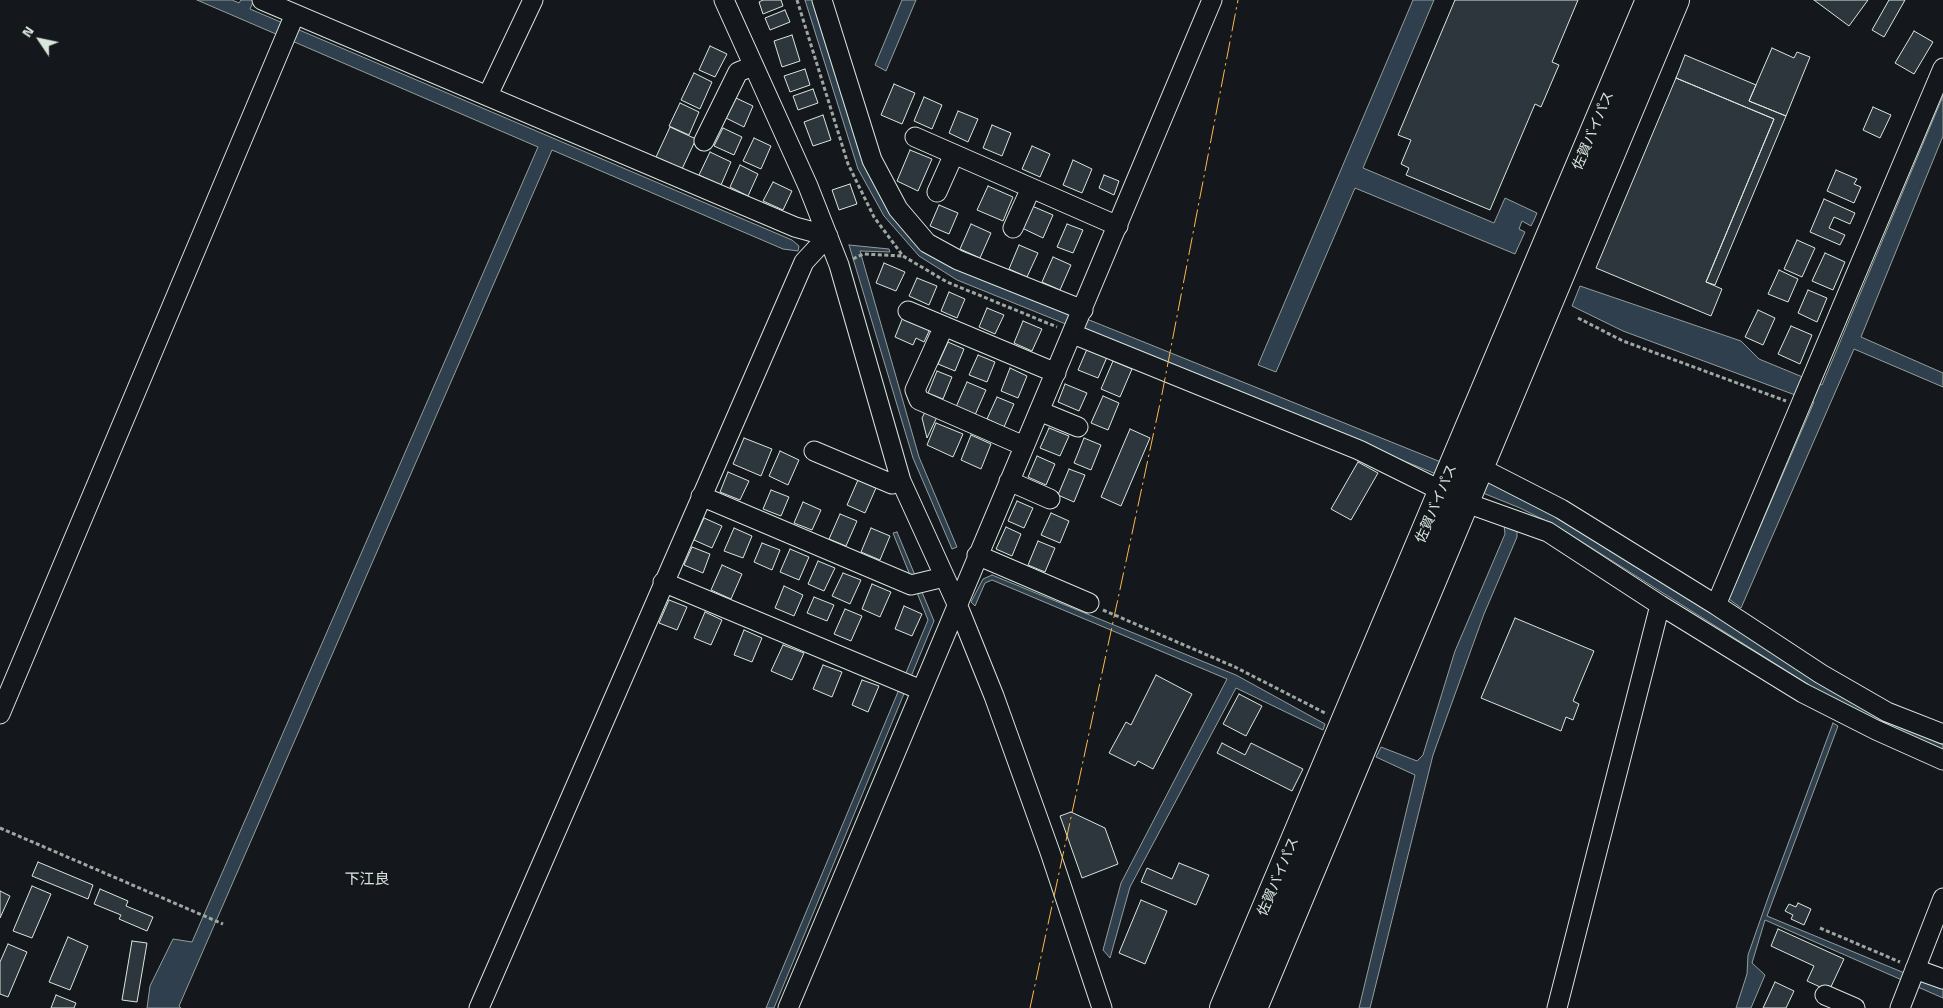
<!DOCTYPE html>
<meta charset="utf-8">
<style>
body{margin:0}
#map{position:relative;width:1943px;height:1008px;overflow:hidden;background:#14181c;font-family:"Titillium Web",sans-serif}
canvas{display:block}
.north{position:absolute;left:15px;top:15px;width:50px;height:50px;-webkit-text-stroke:4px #14181c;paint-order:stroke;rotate:304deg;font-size:14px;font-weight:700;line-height:20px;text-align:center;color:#d8e6dc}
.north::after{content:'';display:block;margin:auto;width:18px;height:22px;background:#d8e6dc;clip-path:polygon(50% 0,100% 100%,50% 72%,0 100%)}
</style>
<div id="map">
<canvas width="1943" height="1008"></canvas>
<div class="north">N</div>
</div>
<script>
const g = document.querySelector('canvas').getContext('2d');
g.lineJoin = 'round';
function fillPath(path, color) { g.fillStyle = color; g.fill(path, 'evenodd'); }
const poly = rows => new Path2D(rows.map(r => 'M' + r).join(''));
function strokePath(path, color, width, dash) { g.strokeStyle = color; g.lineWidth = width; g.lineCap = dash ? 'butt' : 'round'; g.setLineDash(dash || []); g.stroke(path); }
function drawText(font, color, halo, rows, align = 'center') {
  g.font = font + ' "Titillium Web","Noto Sans JP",sans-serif'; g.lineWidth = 4; g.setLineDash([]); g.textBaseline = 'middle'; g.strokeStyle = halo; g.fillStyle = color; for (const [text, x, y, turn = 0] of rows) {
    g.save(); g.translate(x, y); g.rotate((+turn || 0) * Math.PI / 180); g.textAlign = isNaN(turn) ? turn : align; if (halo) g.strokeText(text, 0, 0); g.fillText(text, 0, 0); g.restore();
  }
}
const water = poly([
 [197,0,232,0,239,3,241,0,254,0,250,9,792,240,799,246,798,251,783,249,552,150,179,1006,181,1008,147,1008,150,986,173,939,192,942,538,147,197,0],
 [805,0,816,0,869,165,963,269,1525,496,1867,710,1943,745,1943,754,1820,692,1560,528,1520,508,957,280,919,256,884,216,858,169,805,0],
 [902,0,916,0,886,71,875,65,902,0],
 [1413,0,1434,0,1363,168,1494,223,1505,198,1537,213,1534,220,1531,226,1522,221,1519,229,1525,232,1515,254,1355,188,1276,372,1258,365,1413,0],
 [1943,96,1943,136,1861,337,1943,373,1943,387,1854,349,1741,608,1729,599,1814,402,1623,331,1572,306,1580,286,1741,341,1759,359,1822,385,1943,96],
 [849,245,889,249,890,252,860,251,919,457,957,547,952,549,913,458,849,245],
 [1504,524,1517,529,1517,537,1484,614,1433,755,1370,1008,1359,1008,1415,775,1376,757,1381,747,1417,761,1423,755,1455,651,1505,534,1504,524],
 [897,532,934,621,774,1008,766,1008,928,620,893,533,897,532],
 [992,575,1236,675,1325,724,1323,730,1236,688,1130,887,1110,958,1103,950,1121,883,1227,679,992,580,985,583,975,606,971,602,983,579,992,575],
 [1833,723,1838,726,1767,916,1943,989,1943,998,1765,920,1752,963,1765,975,1751,1008,1736,1008,1747,974,1748,955,1769,895,1833,723]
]);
fillPath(water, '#2f3f4d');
strokePath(water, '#939e99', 1);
const building = poly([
 [763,0,781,0,783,6,763,14,759,2,763,0],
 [1455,0,1578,0,1552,62,1559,65,1541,107,1535,104,1490,210,1406,175,1409,168,1401,164,1411,140,1398,135,1455,0],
 [1814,0,1868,0,1849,26,1814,0],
 [1889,0,1905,0,1884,37,1872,30,1889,0],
 [785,10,790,22,770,30,765,18,785,10],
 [1914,31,1933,42,1914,74,1895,63,1914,31],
 [792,35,800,61,782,67,774,41,792,35],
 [710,46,727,54,715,77,699,70,710,46],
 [1772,48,1794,58,1797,52,1810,57,1786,116,1749,101,1772,48],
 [1685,55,1756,85,1749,101,1786,116,1715,285,1706,282,1774,119,1676,78,1685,55],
 [805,69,810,85,790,92,784,76,805,69],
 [694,73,712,82,700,109,681,100,694,73],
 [1676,78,1774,119,1706,282,1722,289,1711,316,1596,268,1676,78],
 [894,84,915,93,902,124,881,115,894,84],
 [813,89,818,103,798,110,793,96,813,89],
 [924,97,942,105,932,129,914,121,924,97],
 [736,98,753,106,744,127,726,118,736,98],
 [680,103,699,112,689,135,669,126,680,103],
 [1873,107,1891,115,1880,138,1863,130,1873,107],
 [958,111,978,119,968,142,949,133,958,111],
 [823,115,831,140,813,146,804,122,823,115],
 [992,125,1011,133,1002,156,983,148,992,125],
 [670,127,696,139,682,169,656,157,670,127],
 [723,128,742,137,734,155,714,146,723,128],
 [754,138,771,146,761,169,743,161,754,138],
 [1032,146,1050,154,1040,177,1022,169,1032,146],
 [910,150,932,159,918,191,897,181,910,150],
 [710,152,731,162,721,185,699,175,710,152],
 [1073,160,1092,169,1082,193,1063,185,1073,160],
 [740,165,758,174,748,196,730,187,740,165],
 [1836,170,1857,179,1854,184,1861,187,1854,203,1827,191,1836,170],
 [1104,175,1119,181,1114,195,1099,188,1104,175],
 [773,182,792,191,783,210,763,201,773,182],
 [850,184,857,204,839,210,832,190,850,184],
 [988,186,1013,197,1003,221,977,210,988,186],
 [1824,199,1855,213,1850,224,1834,217,1829,228,1845,235,1840,245,1810,232,1824,199],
 [939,205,958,213,949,234,930,226,939,205],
 [1032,206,1053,215,1043,238,1022,228,1032,206],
 [971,224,991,233,980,258,960,249,971,224],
 [1067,224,1083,230,1073,253,1057,247,1067,224],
 [1797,240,1815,248,1802,277,1784,269,1797,240],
 [1019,245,1038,253,1027,277,1009,269,1019,245],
 [1825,253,1845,262,1833,290,1812,281,1825,253],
 [1053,257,1071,265,1060,290,1042,282,1053,257],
 [884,263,905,272,896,291,876,283,884,263],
 [1779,270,1798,279,1788,302,1768,294,1779,270],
 [917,278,937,286,929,305,909,296,917,278],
 [1808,290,1827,298,1817,322,1798,313,1808,290],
 [949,292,965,299,957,318,941,311,949,292],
 [987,308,1004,315,995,334,979,327,987,308],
 [1758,310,1775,318,1763,345,1745,337,1758,310],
 [903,317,930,329,924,342,916,338,913,345,895,337,903,317],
 [1023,321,1042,329,1032,351,1014,343,1023,321],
 [1791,326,1812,335,1800,364,1778,354,1791,326],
 [948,342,964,349,955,371,938,364,948,342],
 [1087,349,1107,357,1098,378,1078,370,1087,349],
 [978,355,995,362,987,382,969,375,978,355],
 [1113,361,1132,369,1120,397,1101,389,1113,361],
 [1010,368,1027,376,1018,398,1001,391,1010,368],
 [937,371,952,377,943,399,928,393,937,371],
 [967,382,986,390,975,415,956,407,967,382],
 [1065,384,1087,393,1079,411,1058,402,1065,384],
 [1103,396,1119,403,1108,430,1091,423,1103,396],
 [997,397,1014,404,1004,427,987,419,997,397],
 [925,412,937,417,927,438,922,418,925,412],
 [936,423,963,434,953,457,927,445,936,423],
 [1049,428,1069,436,1060,456,1040,448,1049,428],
 [1130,429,1150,438,1121,506,1101,497,1130,429],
 [971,435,991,444,981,469,961,460,971,435],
 [744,438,772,449,761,476,733,464,744,438],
 [1084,438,1101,445,1091,470,1074,463,1084,438],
 [780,451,799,460,788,485,769,476,780,451],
 [1037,456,1055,464,1046,485,1028,477,1037,456],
 [1358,462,1378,473,1351,520,1331,509,1358,462],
 [1069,469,1085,475,1074,502,1058,495,1069,469],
 [728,472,749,481,740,500,720,492,728,472],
 [858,480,876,488,865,513,847,505,858,480],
 [771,490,789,497,781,516,763,509,771,490],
 [1017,501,1033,508,1024,528,1008,521,1017,501],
 [803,502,821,510,812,530,794,523,803,502],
 [1051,513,1069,521,1060,543,1041,535,1051,513],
 [840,514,857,521,846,546,829,539,840,514],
 [704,518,722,526,712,548,694,540,704,518],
 [1006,527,1021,534,1012,556,996,549,1006,527],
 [734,528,752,536,743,558,724,551,734,528],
 [871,528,890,536,880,560,861,552,871,528],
 [1038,541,1055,548,1045,572,1028,565,1038,541],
 [762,543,780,550,772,570,754,562,762,543],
 [692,547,710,554,703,573,684,565,692,547],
 [790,549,809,557,799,580,780,572,790,549],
 [818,561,835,568,824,591,808,584,818,561],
 [722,565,742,574,731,599,711,590,722,565],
 [843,573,861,580,850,604,832,596,843,573],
 [872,584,891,592,880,617,862,609,872,584],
 [784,586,803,595,794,616,775,608,784,586],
 [814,597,834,605,827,621,807,613,814,597],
 [669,600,687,607,677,630,659,623,669,600],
 [904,606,922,614,912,636,895,629,904,606],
 [845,609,862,616,851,641,834,634,845,609],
 [705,612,722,620,711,645,694,638,705,612],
 [1515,618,1594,651,1573,701,1579,704,1573,720,1566,717,1561,731,1481,698,1515,618],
 [744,630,762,638,752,662,734,655,744,630],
 [783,645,804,653,792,680,771,671,783,645],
 [823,665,842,672,832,697,813,689,823,665],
 [1156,675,1192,694,1153,769,1138,761,1135,766,1109,753,1126,722,1131,725,1156,675],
 [862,680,879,686,868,712,852,705,862,680],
 [1239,694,1262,706,1246,736,1223,724,1239,694],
 [1222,743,1245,755,1251,743,1303,769,1292,791,1217,753,1222,743],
 [1071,812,1105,828,1118,864,1082,878,1060,816,1071,812],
 [38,862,93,885,88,899,32,876,38,862],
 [1179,863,1209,875,1196,905,1141,882,1147,868,1172,879,1179,863],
 [32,886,51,894,32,938,13,931,32,886],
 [100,889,128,901,126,906,153,917,147,931,119,919,121,915,94,904,100,889],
 [0,891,10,896,0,918,0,891],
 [1141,900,1167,911,1145,964,1119,953,1141,900],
 [1798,903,1811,909,1804,925,1791,919,1793,915,1785,911,1789,904,1796,907,1798,903],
 [1778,929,1844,959,1829,991,1807,981,1814,966,1771,946,1778,929],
 [68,937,88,946,70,990,49,982,68,937],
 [132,941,147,943,137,1002,122,1000,132,941],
 [8,944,27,952,8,997,0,994,0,962,8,944],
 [1775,982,1794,991,1786,1008,1763,1008,1775,982],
 [56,995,76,1003,74,1008,51,1008,56,995]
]);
fillPath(building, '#2c363c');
strokePath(building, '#d8e6dc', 1);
const minor = poly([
 [262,0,795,227,828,236,804,262,479,1008],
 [724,0,808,186,839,265,901,481,957,604,994,696,1050,852,1102,1008],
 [822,0,872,160,898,209,927,243,958,260,1083,310],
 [1943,68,1716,605,1821,674,1887,712,1943,734],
 [488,95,533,0],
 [915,137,1118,226],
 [704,141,738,72,753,66],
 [937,192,954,154],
 [1013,228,1031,188],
 [908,311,1056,373],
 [944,326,915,390,919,400,1024,446],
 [1073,334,1359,450,1464,502,1548,532,1660,605,1803,693,1876,730,1943,760],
 [1039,411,1078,427],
 [814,451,892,484,901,481],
 [1479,467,1561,509,1716,605],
 [1009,481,1050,499],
 [701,496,911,585,944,577],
 [977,555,1089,603],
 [663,582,921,690],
 [0,714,295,14],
 [1915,969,1943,979],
 [1825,995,1855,1008],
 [788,1008,1212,0],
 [1557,1008,1660,605],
 [1900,1008,1943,898]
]);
const highway = poly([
 [1224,1008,1650,0],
 [1253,1008,1675,0]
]);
strokePath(minor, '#d8e6dc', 21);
strokePath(highway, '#d8e6dc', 30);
strokePath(poly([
 [797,0,848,164,874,217,903,256,947,282,1057,327],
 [853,259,863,254,903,256],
 [1578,318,1623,341,1786,401],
 [1103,610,1235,667,1327,714],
 [0,828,223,924],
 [1820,928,1900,962]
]), '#9da8a2', 3, [4, 2.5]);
strokePath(minor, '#14181c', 19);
strokePath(highway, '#14181c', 28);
strokePath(poly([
 [1030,1008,1162,394,1238,0]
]), '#ffb74d', 1, [18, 4, 2.5, 4]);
drawText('14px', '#d8e6dc', '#14181c', [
 ["佐賀バイパス",1594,131,-67],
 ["佐賀バイパス",1437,504,-67],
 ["佐賀バイパス",1279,877,-67]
]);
drawText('15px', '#d8e6dc', '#14181c', [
 ["下江良",367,880]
]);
</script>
